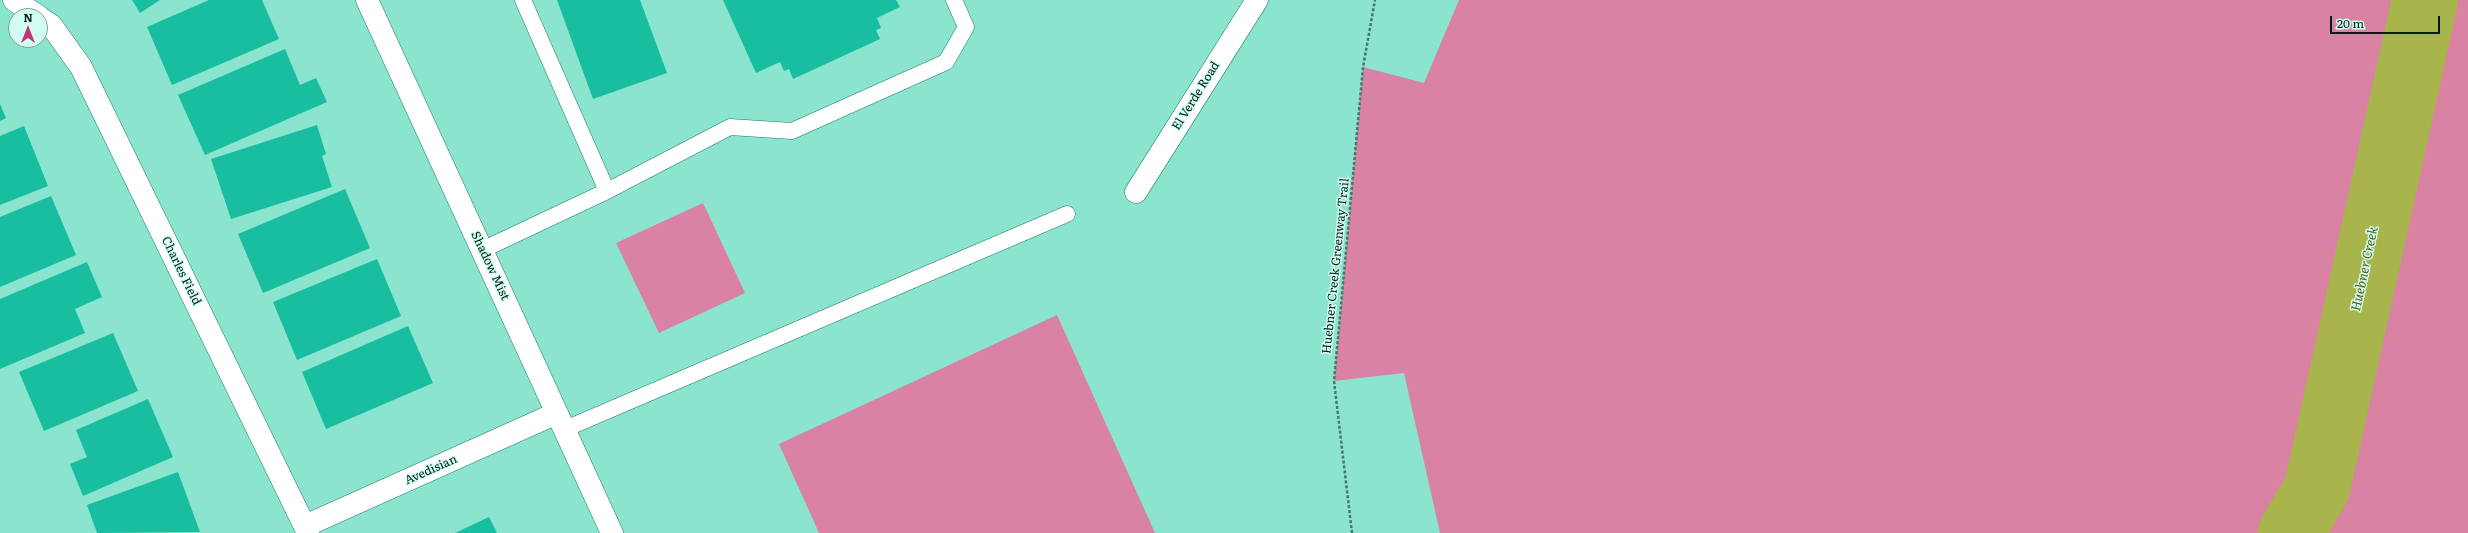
<!DOCTYPE html>
<style>
body{margin:0}
#map{position:relative;width:2468px;height:533px;overflow:hidden;background:#8be4ce;font-family:Literata,serif}
canvas{display:block}
.north{position:absolute;left:8px;top:8px;width:40px;height:40px;box-sizing:border-box;background:#d2fcf0;border:1px solid #7fa399;border-radius:50%;rotate:0deg;font-size:11px;font-weight:700;line-height:16px;text-align:center;color:#021d17}
.north::after{content:'';display:block;margin:auto;width:14px;height:18px;background:#be3776;clip-path:polygon(50% 0,100% 100%,50% 72%,0 100%)}
.scale{position:absolute;left:2330px;top:16px;width:110px;height:18px;box-sizing:border-box;border:2px solid #021d17;border-top:0;padding-left:5px;font-size:12px;line-height:14px;white-space:nowrap;color:#021d17;-webkit-text-stroke:3px #d2fcf0;paint-order:stroke}
</style>
<div id="map">
<canvas width="2468" height="533"></canvas>
<div class="north">N</div>
<div class="scale">20 m</div>
</div>
<script>
const g = document.querySelector('canvas').getContext('2d');
g.lineJoin = 'round';
function fillPath(path, color) { g.fillStyle = color; g.fill(path, 'evenodd'); }
const poly = rows => new Path2D(rows.map(r => 'M' + r).join(''));
function strokePath(path, color, width, dash) { g.strokeStyle = color; g.lineWidth = width; g.lineCap = dash ? 'butt' : 'round'; g.setLineDash(dash || []); g.stroke(path); }
function drawText(font, color, halo, rows, align = 'center') {
  g.font = font + ' Literata,serif'; g.lineWidth = 3; g.setLineDash([]); g.textBaseline = 'middle'; g.strokeStyle = halo; g.fillStyle = color; for (const [text, x, y, turn = 0] of rows) {
    g.save(); g.translate(x, y); g.rotate((+turn || 0) * Math.PI / 180); g.textAlign = isNaN(turn) ? turn : align; if (halo) g.strokeText(text, 0, 0); g.fillText(text, 0, 0); g.restore();
  }
}
fillPath(poly([
 [1459,0,2468,0,2468,533,1440,533,1404,373,1334,381,1363,67,1424,83],
 [703,203,745,293,659,333,616,243],
 [1057,315,1155,533,819,533,779,444]
]), '#d982a3');
strokePath(poly([
 [2291,533,2317,488,2425,0]
]), '#a7b54c', 66);
fillPath(poly([
 [132,0,160,0,140,13],
 [209,0,262,0,279,39,172,85,147,27],
 [557,0,640,0,667,73,593,99],
 [723,0,896,0,900,7,877,18,881,28,876,30,880,39,793,79,789,69,784,71,780,62,756,73],
 [285,49,300,85,316,78,327,102,205,155,178,95],
 [0,104,6,118,0,121],
 [317,125,326,154,322,156,332,187,231,219,211,159],
 [24,126,48,186,0,205,0,136],
 [345,189,370,248,263,293,238,234],
 [51,196,76,255,0,287,0,217],
 [377,259,401,316,297,360,273,302],
 [87,262,102,297,75,309,85,333,0,369,0,299],
 [408,326,433,383,326,429,302,372],
 [113,333,138,391,44,431,19,372],
 [148,399,173,457,83,496,70,464,87,457,76,430],
 [178,472,200,532,97,533,87,505],
 [489,517,497,533,455,533]
]), '#19bda0');
const service = poly([
 [523,0,607,191],
 [482,250,607,191,730,127,792,131,946,62,966,27,954,0],
 [565,429,1067,214]
]);
const minor = poly([
 [14,0,38,16],
 [367,0,612,533],
 [40,18,51,25,81,67,308,533],
 [1136,192,1257,0],
 [305,526,557,413]
]);
strokePath(service, '#1a7d6a', 17);
strokePath(minor, '#1a7d6a', 23);
strokePath(poly([
 [1352,533,1334,381,1363,67,1375,0]
]), '#41796c', 2.5, [3, 2]);
strokePath(service, '#fff', 16);
strokePath(minor, '#fff', 22);
drawText('12px', '#021d17', '#d2fcf0', [
 ["El Verde Road",1196,96,-58],
 ["Shadow Mist",490,266,65],
 ["Huebner Creek Greenway Trail",1336,266,-84],
 ["Charles Field",181,271,64],
 ["Avedisian",431,470,-24]
]);
drawText('italic 13px', '#545c10', '#d2fcf0', [
 ["Huebner Creek",2365,269,-78]
]);
</script>
